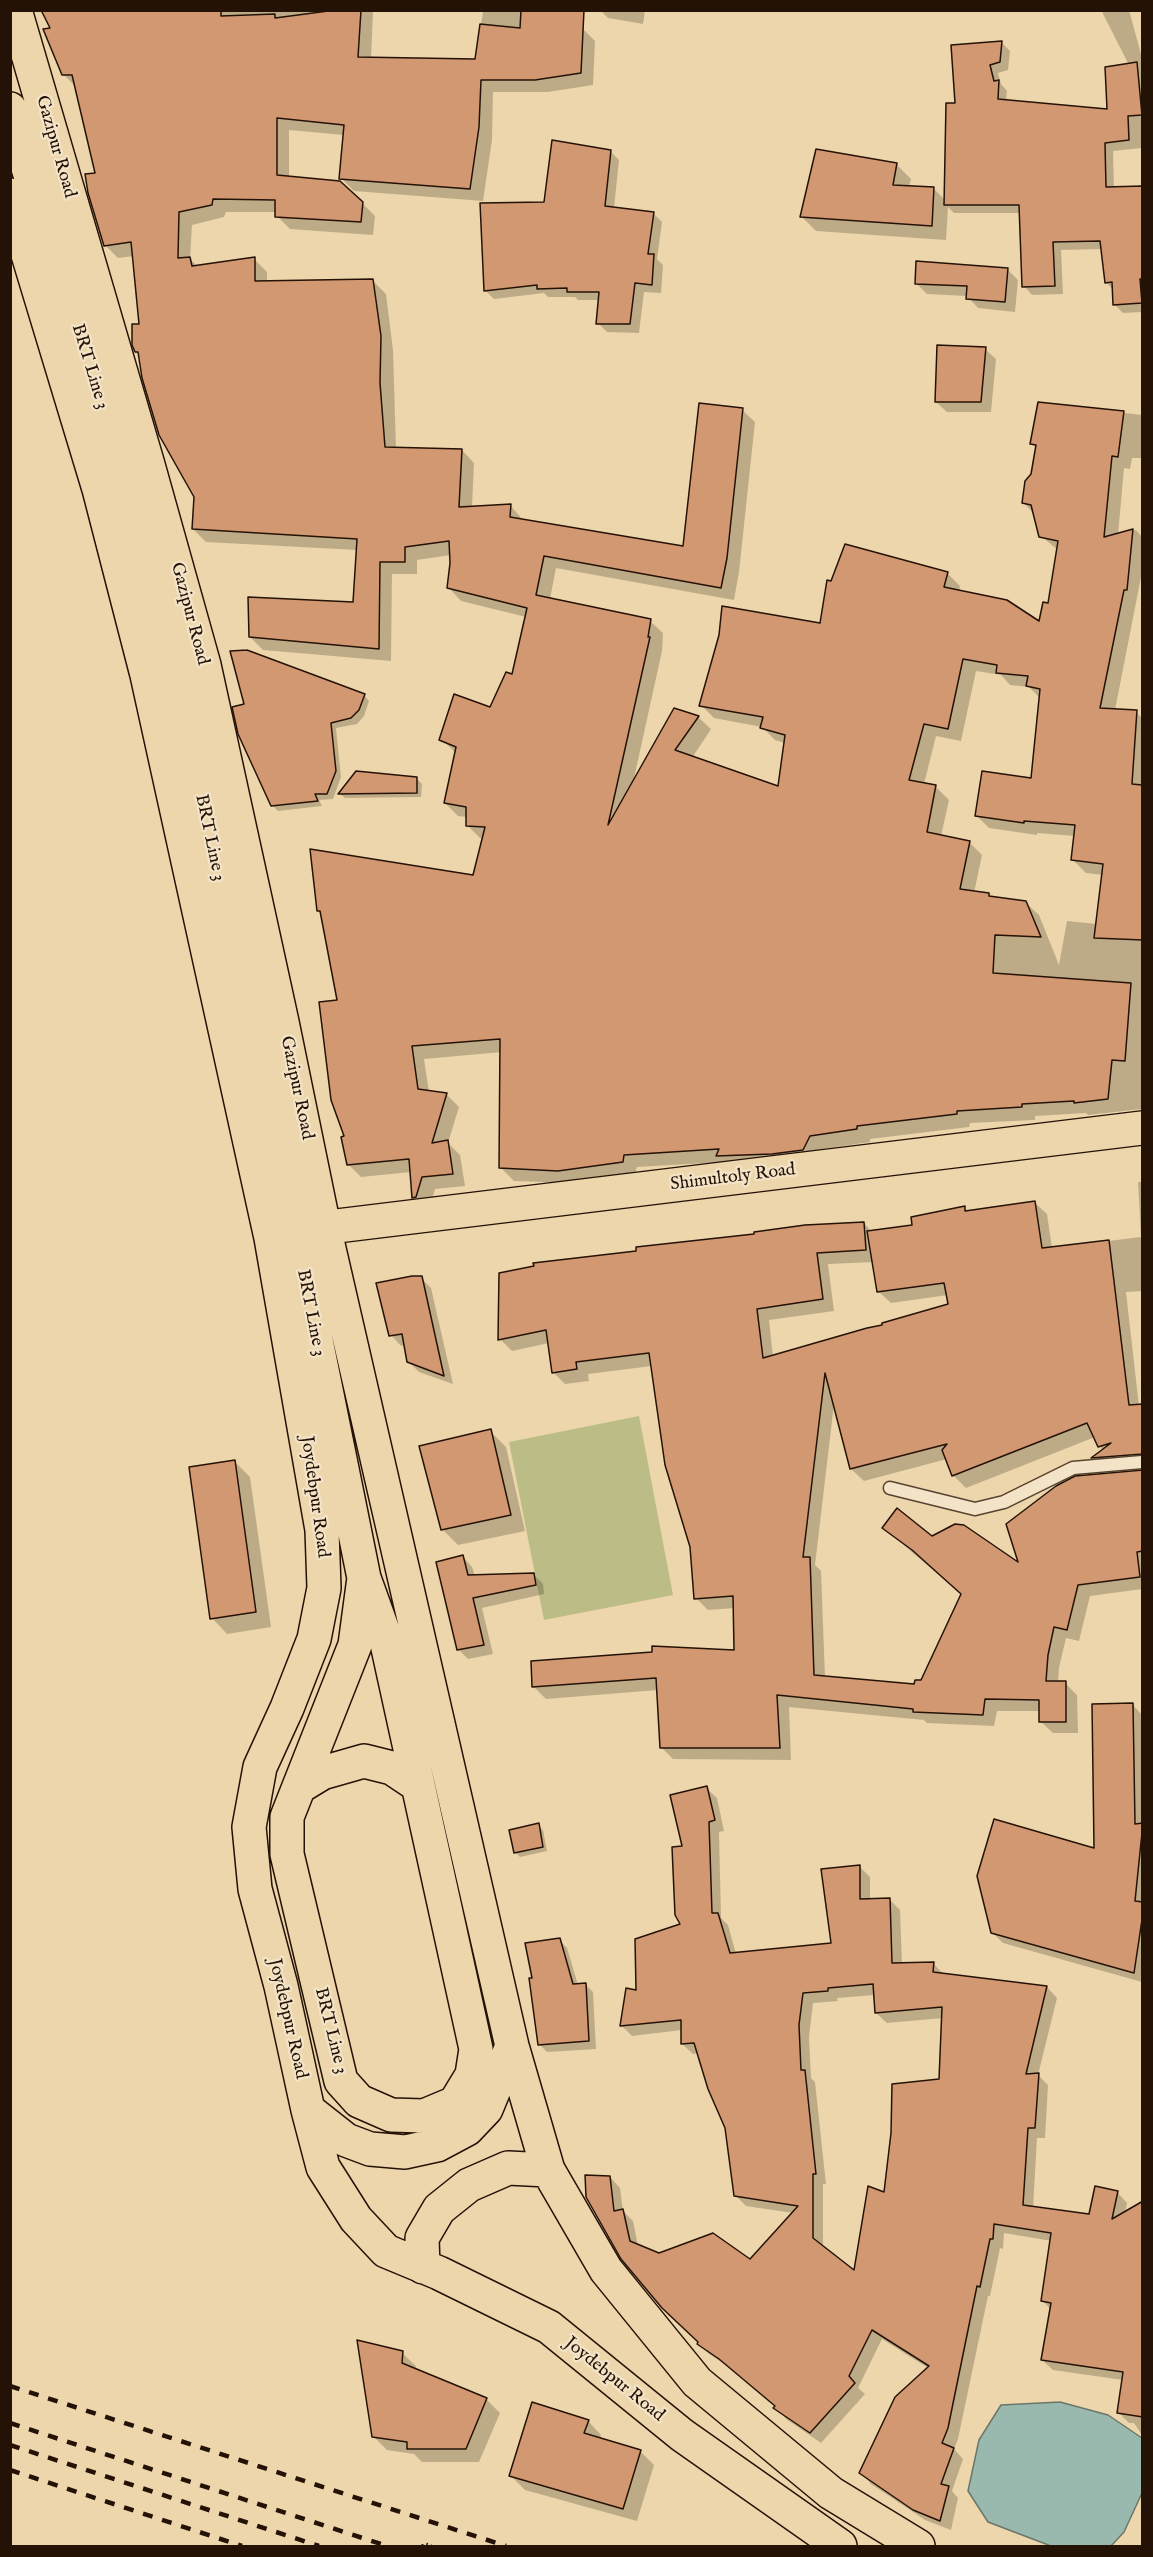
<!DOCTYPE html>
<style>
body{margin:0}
#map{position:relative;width:1153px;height:2557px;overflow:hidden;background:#edd6ab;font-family:"IM FELL English",serif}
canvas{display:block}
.frame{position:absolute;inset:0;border:12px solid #251207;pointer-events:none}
</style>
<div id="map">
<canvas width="1153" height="2557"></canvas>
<div class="frame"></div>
</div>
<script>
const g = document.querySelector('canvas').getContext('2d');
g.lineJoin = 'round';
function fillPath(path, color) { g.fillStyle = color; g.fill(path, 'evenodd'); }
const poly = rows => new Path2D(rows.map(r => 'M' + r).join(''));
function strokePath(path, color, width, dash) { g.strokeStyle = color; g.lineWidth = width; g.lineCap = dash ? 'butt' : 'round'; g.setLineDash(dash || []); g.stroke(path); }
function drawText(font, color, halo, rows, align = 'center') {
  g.font = font + ' "IM FELL English",serif'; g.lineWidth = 4.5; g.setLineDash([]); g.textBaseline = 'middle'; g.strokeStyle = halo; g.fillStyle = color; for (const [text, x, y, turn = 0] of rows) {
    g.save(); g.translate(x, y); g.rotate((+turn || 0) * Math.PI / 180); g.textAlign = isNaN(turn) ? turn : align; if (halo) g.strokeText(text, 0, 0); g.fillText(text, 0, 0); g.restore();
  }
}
fillPath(poly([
 [639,1416,673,1595,544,1620,509,1442]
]), '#bcbd86');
const water = poly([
 [1060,2402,1108,2415,1142,2438,1142,2493,1124,2532,1111,2546,1051,2546,988,2522,968,2491,979,2440,1001,2405,1060,2402]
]);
fillPath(water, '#9ab9ae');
strokePath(water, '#6b766b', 1.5);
fillPath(poly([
 [43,10,397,10,373,12,371,58,476,60,483,11,478,10,531,10,582,28,595,41,593,85,548,92,493,92,492,140,483,201,354,191,341,178,344,135,289,130,289,178,362,203,375,216,373,235,290,229,277,216,277,212,226,212,224,217,192,225,190,259,198,267,254,259,267,272,267,283,373,281,386,294,393,350,396,449,462,450,474,463,472,507,510,505,523,520,685,547,742,410,755,422,739,572,734,600,556,568,550,599,650,621,663,633,662,651,633,783,675,709,698,717,711,729,692,758,779,788,785,743,775,740,762,727,714,718,701,705,822,625,947,573,960,586,959,592,1040,624,1049,604,1058,550,1041,536,1035,515,1023,502,1032,475,1036,448,1032,443,1039,403,1142,415,1142,458,1132,458,1130,469,1124,468,1118,535,1136,530,1142,537,1142,572,1115,710,1136,712,1142,718,1142,1109,1088,1115,1086,1113,1035,1116,1035,1120,970,1123,969,1127,870,1139,870,1142,822,1149,816,1163,731,1168,724,1162,637,1167,635,1174,572,1183,514,1181,501,1168,502,1052,424,1059,429,1092,446,1094,459,1107,448,1143,460,1155,465,1186,435,1189,429,1210,426,1210,413,1197,411,1172,361,1177,348,1164,339,1001,322,913,318,910,474,877,484,838,480,838,467,825,467,817,458,816,445,803,456,753,441,739,491,709,513,676,526,617,461,601,449,588,451,555,417,560,417,574,392,574,391,661,263,650,250,637,354,604,357,550,206,542,193,529,195,496,141,356,136,352,141,325,134,256,118,258,105,245,97,174,77,88,63,74,53,30],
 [976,671,1001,675,1010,685,1029,687,1041,699,1032,780,977,816,989,828,1037,835,1037,833,1075,836,1073,860,1086,873,1103,875,1097,924,1067,921,1059,965,1039,915,1025,902,992,898,988,895,974,893,982,855,969,842,941,836,949,800,936,787,924,784,936,736,961,741],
 [600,10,645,10,643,24,608,18],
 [1101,10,1129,10,1142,58,1142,148,1113,151,1114,188,1142,188,1142,312,1123,313,1114,304,1113,290,1106,282,1102,249,1061,250,1063,294,1032,295,1024,286,1021,213,954,213,948,207,946,240,816,231,801,216,896,164,911,179,909,187,933,188,946,201,957,105,1001,42,1010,51,1008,70,998,73,1001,84,1007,91,1006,101,1109,110,1129,65],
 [610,151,619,160,614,208,653,213,662,222,657,259,663,265,661,293,644,292,639,333,607,332,598,323,600,300,578,300,575,297,548,297,544,293,494,299,485,290,546,203],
 [1007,269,1018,280,1015,312,978,308,967,296,927,294,916,283],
 [985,349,996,359,991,412,947,412,936,402],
 [364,695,369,701,364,716,357,724,336,728,341,777,333,799,319,800,322,806,278,811,273,806,240,733],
 [417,779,422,784,421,797,345,798,340,794],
 [1138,1182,1142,1182,1142,1291,1126,1292,1139,1406,1142,1406,1142,1466,1105,1470,1094,1458,1103,1451,1095,1437,966,1488,954,1476,947,1459,864,1481,851,1469,834,1404,815,1565,821,1571,825,1677,916,1686,922,1682,962,1595,884,1528,932,1538,1021,1566,1142,1472,1142,1589,1090,1596,1079,1641,1066,1638,1059,1668,1058,1683,1065,1683,1077,1695,1078,1733,1053,1733,1040,1721,1041,1711,997,1711,994,1726,927,1723,924,1720,789,1707,791,1760,673,1759,661,1747,658,1690,546,1699,534,1687,735,1652,735,1608,708,1610,696,1598,691,1546,652,1366,588,1374,589,1381,565,1384,553,1372,549,1343,512,1351,500,1339,864,1223,872,1232,914,1227,964,1208,969,1212,1034,1202,1047,1214,1052,1248,1141,1237],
 [874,1262,878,1291,891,1303,948,1295,950,1305,884,1327,773,1357,769,1320,834,1311,828,1264],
 [421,1278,431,1288,453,1384,419,1372,408,1361,405,1345,401,1346,391,1335],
 [490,1431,506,1447,525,1531,458,1545,443,1530],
 [234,1461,250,1477,271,1627,227,1634,212,1618],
 [463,1557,472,1567,475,1576,533,1574,543,1584,544,1594,482,1608,493,1654,468,1659,458,1649],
 [1133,1705,1142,1715,1142,1982,1003,1943,992,1932,1096,1850],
 [706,1788,717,1798,724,1831,719,1832,721,1918,728,1925,736,1954,832,1944,860,1867,870,1877,870,1900,889,1899,900,1910,902,1964,933,1963,944,1975,1047,1987,1057,1998,1038,2075,1048,2085,1045,2138,1037,2138,1033,2208,1090,2216,1117,2192,1127,2203,1125,2213,1142,2203,1142,2435,1134,2423,1129,2423,1118,2412,1123,2380,1053,2370,1042,2360,1051,2310,1043,2301,1052,2241,1004,2233,1003,2249,1000,2248,990,2296,988,2296,958,2439,954,2449,963,2459,952,2491,958,2498,951,2530,925,2520,871,2484,861,2473,928,2368,882,2339,858,2388,865,2394,821,2443,786,2419,776,2407,732,2369,709,2354,699,2344,700,2342,587,2197,610,2177,620,2188,623,2211,633,2221,638,2246,658,2254,750,2261,793,2213,746,2206,736,2196,726,2128,699,2053,693,2054,682,2044,682,2030,632,2036,621,2025,637,1992,683,1925,684,1848],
 [875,1995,876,2013,887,2023,943,2018,941,2081,886,2195,855,2273,823,2248,823,2184,826,2184,815,2082,811,2078,809,2037,813,2003,838,2001,837,1998],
 [538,1825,543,1830,547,1851,520,1857,515,1852],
 [559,1940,567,1948,578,1985,585,1984,593,1992,596,2049,547,2052,539,2044,533,1979],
 [402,2353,416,2366,415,2370,486,2399,500,2413,479,2462,422,2462,414,2454,387,2450,373,2436],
 [588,2421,601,2435,600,2439,640,2451,654,2465,637,2521,525,2490,511,2476]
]), '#0003');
const building = poly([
 [41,10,221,10,221,16,275,14,275,18,336,10,361,10,358,57,475,59,480,24,520,28,521,10,584,10,581,73,535,80,481,80,479,127,470,189,339,179,344,125,277,118,277,175,340,181,363,202,361,222,275,217,275,200,213,199,212,205,179,212,178,258,190,257,192,266,255,257,255,281,373,279,381,336,380,383,385,447,462,449,459,507,511,504,510,517,683,546,699,403,743,408,727,558,721,588,544,556,536,595,651,619,648,637,650,637,608,825,674,708,699,716,675,750,778,786,785,735,760,728,763,717,699,706,719,635,722,606,820,623,827,580,831,581,845,544,948,572,944,587,1007,600,1039,621,1043,602,1048,603,1058,541,1039,537,1031,505,1022,503,1025,481,1031,474,1036,445,1030,444,1038,402,1124,411,1118,457,1112,456,1104,537,1133,529,1127,590,1124,590,1100,708,1137,710,1132,784,1142,785,1143,940,1094,938,1103,864,1071,860,1075,825,1024,821,1024,823,975,816,982,771,1031,778,1040,689,1026,686,1028,676,996,673,997,665,963,659,948,729,924,724,909,780,936,785,927,832,970,841,960,889,989,893,989,896,1026,901,1041,937,995,935,993,973,1131,983,1125,1061,1112,1060,1108,1099,1074,1103,1074,1101,1022,1104,1022,1107,957,1111,957,1114,857,1126,857,1129,810,1136,803,1150,772,1154,716,1156,719,1149,624,1155,623,1162,558,1171,499,1168,500,1039,412,1046,418,1089,447,1093,432,1143,448,1140,453,1174,422,1177,416,1197,412,1198,409,1159,347,1165,341,1137,344,1136,331,1100,319,1002,337,1000,320,911,317,911,310,849,473,875,485,827,466,826,466,807,444,803,456,747,439,740,454,694,490,707,506,672,512,674,527,608,447,588,450,563,449,541,405,547,405,562,380,562,379,649,249,637,248,597,353,602,357,539,192,529,194,497,159,435,142,378,138,352,135,352,132,345,132,324,139,324,131,242,104,246,88,193,85,174,95,173,72,75,62,75,43,29,50,28,41,10],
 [1002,41,1000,62,990,65,994,81,999,80,998,99,1107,109,1105,67,1137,62,1142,115,1128,116,1129,140,1105,143,1106,187,1143,186,1143,279,1140,279,1142,303,1113,305,1112,282,1105,283,1100,241,1053,242,1055,286,1022,287,1019,205,944,205,946,103,955,103,951,45,1002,41],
 [552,140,611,150,605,206,654,212,648,254,654,254,652,285,635,283,630,324,596,324,599,292,567,292,567,288,537,289,537,285,484,291,480,203,544,202,552,140],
 [816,149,897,163,893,185,934,187,932,226,800,217,816,149],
 [916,261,1008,268,1005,302,966,299,967,286,915,284,916,261],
 [937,345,986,347,981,402,935,402,937,345],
 [247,650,365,694,359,710,351,718,331,723,336,771,327,794,315,794,318,801,271,806,238,734,232,707,244,704,230,651,247,650],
 [356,771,417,777,417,793,338,794,356,771],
 [1035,1201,1042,1248,1109,1240,1129,1405,1143,1404,1143,1454,1091,1458,1111,1443,1098,1447,1087,1423,952,1476,942,1450,947,1444,850,1469,825,1373,803,1557,810,1557,814,1675,914,1684,915,1680,921,1680,961,1594,912,1550,882,1528,897,1508,932,1536,955,1524,964,1525,1018,1562,1006,1524,1056,1486,1075,1476,1143,1470,1143,1551,1137,1552,1140,1577,1078,1585,1067,1630,1054,1627,1048,1655,1046,1681,1066,1681,1066,1722,1039,1722,1039,1700,985,1699,983,1715,913,1712,913,1709,777,1695,780,1748,660,1748,656,1678,532,1687,531,1661,652,1652,652,1646,734,1650,733,1596,694,1599,690,1547,665,1465,649,1353,576,1362,577,1369,552,1373,546,1330,498,1340,499,1273,534,1266,533,1263,636,1251,636,1247,754,1234,754,1232,805,1225,864,1222,866,1250,817,1253,823,1299,757,1309,763,1358,867,1328,882,1325,882,1323,948,1304,944,1283,877,1292,867,1231,912,1225,911,1217,965,1206,965,1211,1035,1201],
 [412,1276,422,1276,444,1376,407,1362,402,1334,389,1336,376,1283,412,1276],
 [491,1429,511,1515,441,1530,419,1446,491,1429],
 [235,1460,256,1612,210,1619,189,1467,235,1460],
 [463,1555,468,1575,534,1573,536,1585,473,1598,484,1645,457,1650,436,1562,463,1555],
 [1133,1703,1135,1824,1143,1823,1135,1901,1143,1902,1143,1913,1134,1973,991,1933,977,1876,994,1819,1094,1848,1092,1704,1133,1703],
 [707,1786,715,1820,709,1822,712,1913,718,1913,730,1953,831,1943,821,1869,860,1865,860,1899,890,1898,892,1963,934,1962,933,1972,1047,1986,1026,2074,1039,2073,1035,2128,1028,2128,1023,2205,1089,2214,1095,2186,1118,2191,1112,2219,1143,2201,1143,2417,1117,2413,1123,2372,1041,2360,1051,2303,1041,2301,1051,2233,994,2224,993,2239,990,2239,980,2287,977,2286,948,2428,942,2443,954,2448,941,2484,949,2486,940,2521,913,2510,859,2473,895,2397,929,2366,872,2330,849,2376,855,2383,810,2433,773,2408,775,2406,719,2359,697,2344,698,2342,662,2308,621,2259,586,2197,585,2175,610,2176,614,2211,623,2209,630,2241,659,2253,713,2233,750,2259,798,2206,734,2196,725,2128,708,2089,694,2043,681,2044,681,2020,620,2026,626,1988,636,1990,635,1939,680,1924,675,1915,672,1847,682,1846,670,1795,707,1786],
 [873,1984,875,2013,942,2007,939,2079,892,2084,891,2133,884,2192,868,2186,854,2270,813,2238,813,2174,816,2174,805,2070,801,2070,799,2025,803,1993,828,1991,828,1988,873,1984],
 [539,1823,543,1847,514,1853,509,1830,539,1823],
 [560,1938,573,1984,586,1983,589,2041,538,2045,529,1978,532,1978,525,1943,560,1938],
 [357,2340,403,2351,402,2363,487,2398,466,2449,407,2449,407,2442,372,2437,357,2340],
 [532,2402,589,2420,584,2433,641,2450,623,2509,509,2476,532,2402]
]);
fillPath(building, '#d29871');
strokePath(building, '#251207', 1.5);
const lane = poly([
 [890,1488,975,1509,1004,1502,1073,1468,1142,1462]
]);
const primary = poly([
 [15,10,148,465,204,665,282,1022,324,1227,512,2046,548,2170,606,2270,697,2382,831,2493,918,2546],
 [10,109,123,477,174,673,294,1231,364,1578,386,1639,476,2049,472,2075,455,2103,424,2116,391,2115,359,2101,341,2081,287,1854,287,1817,355,1645,364,1578],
 [10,195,99,489,147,675,271,1238,322,1530,324,1588,314,1639,287,1708,260,1767,249,1827,255,1889,281,1986,308,2110,323,2167,356,2219,386,2251,439,2273,549,2327,682,2435,840,2546],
 [304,1230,1142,1128],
 [299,1787,322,1773,364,1761,392,1768,416,1784],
 [308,2110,346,2140,370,2149,405,2152,437,2145,467,2129,486,2109,512,2046],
 [423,2267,422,2238,439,2209,469,2185,508,2168,548,2170]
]);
strokePath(lane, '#574330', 15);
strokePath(primary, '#251207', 36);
strokePath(poly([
 [423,2546,424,2544,431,2546]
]), '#251207', 4, [1.5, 3]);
strokePath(lane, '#f3e4c8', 12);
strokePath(primary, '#edd6ab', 33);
strokePath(poly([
 [10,2386,506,2546],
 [10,2423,387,2546],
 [10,2445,319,2546],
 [10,2470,242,2546]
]), '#251207', 4.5, [10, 10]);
drawText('18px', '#251207', '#f3e4c8', [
 ["Gazipur Road",55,147,74],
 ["BRT Line 3",89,367,73],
 ["Gazipur Road",189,614,75],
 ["BRT Line 3",209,838,78],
 ["Gazipur Road",296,1088,78],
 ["Shimultoly Road",733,1178,-7],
 ["BRT Line 3",310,1313,79],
 ["Joydebpur Road",314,1497,82],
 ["Joydebpur Road",287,2019,77],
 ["BRT Line 3",330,2031,76],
 ["Joydebpur Road",614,2380,39]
]);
</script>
